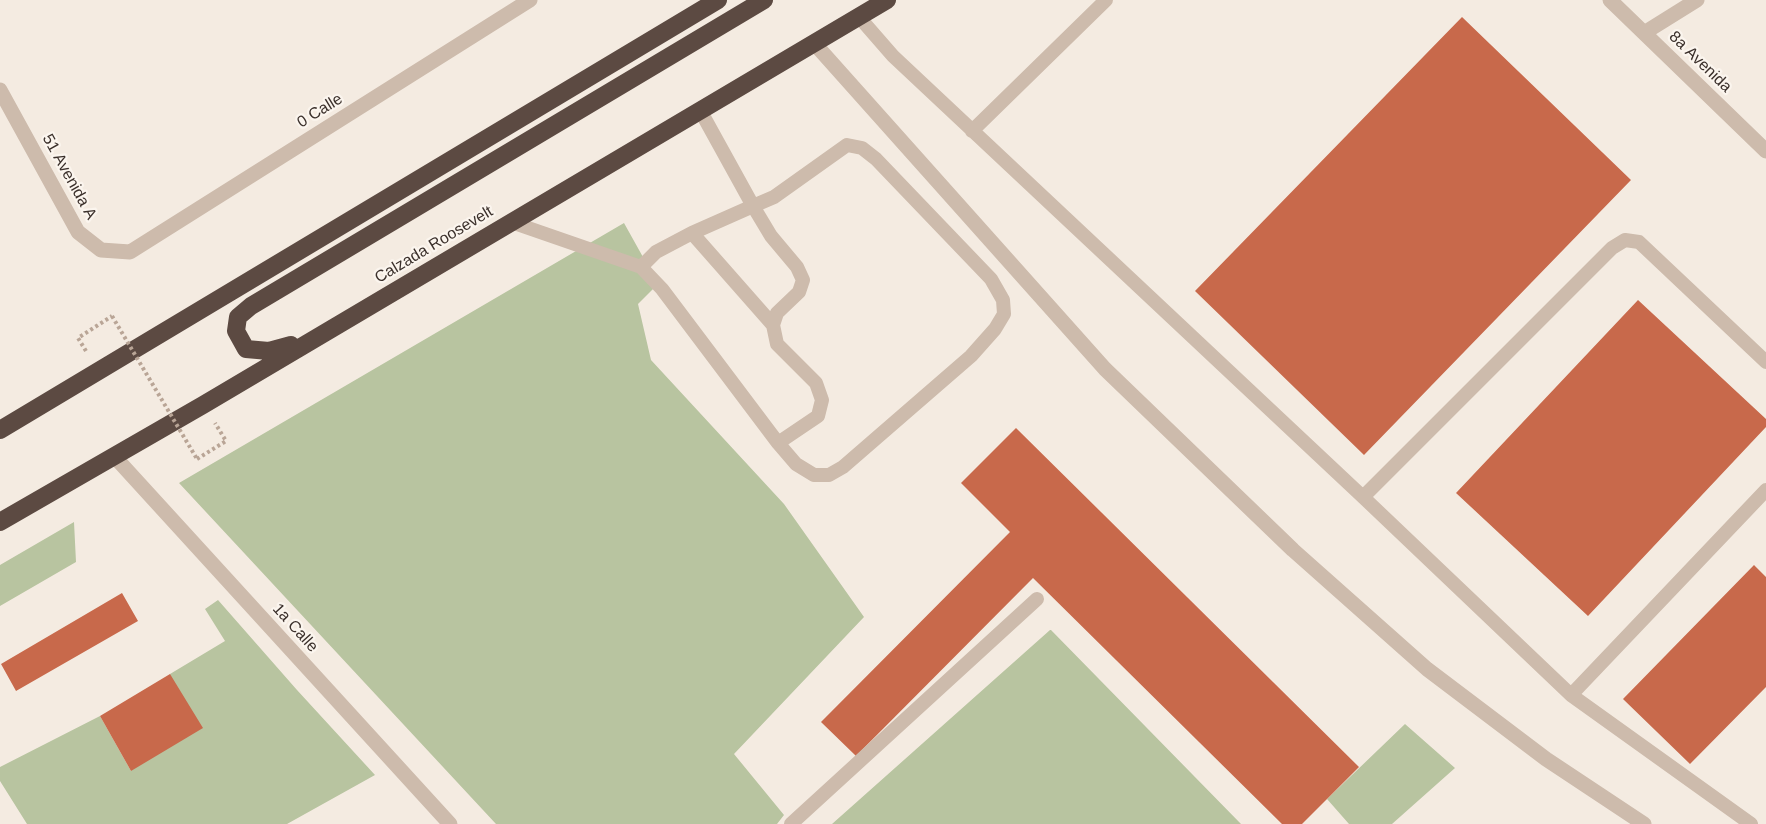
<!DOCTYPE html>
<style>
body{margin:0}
canvas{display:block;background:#f4ebe1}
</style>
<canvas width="1766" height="824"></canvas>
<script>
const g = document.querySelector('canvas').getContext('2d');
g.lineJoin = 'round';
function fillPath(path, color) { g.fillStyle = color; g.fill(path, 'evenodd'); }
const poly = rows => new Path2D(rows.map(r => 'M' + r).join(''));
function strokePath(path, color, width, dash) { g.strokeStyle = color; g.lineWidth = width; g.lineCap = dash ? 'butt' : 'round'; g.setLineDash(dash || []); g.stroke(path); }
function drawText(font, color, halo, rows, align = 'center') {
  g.font = font + ' Helvetica,sans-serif'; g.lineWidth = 4.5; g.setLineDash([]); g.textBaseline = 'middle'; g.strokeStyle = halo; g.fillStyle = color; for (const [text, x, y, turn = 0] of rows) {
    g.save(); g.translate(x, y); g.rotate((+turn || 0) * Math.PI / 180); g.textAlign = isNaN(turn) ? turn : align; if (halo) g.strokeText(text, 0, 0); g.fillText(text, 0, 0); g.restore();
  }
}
fillPath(poly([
 [624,223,658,284,638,304,651,360,784,504,864,617,734,754,784,815,777,824,496,824,179,483],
 [74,522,76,562,0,606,0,565],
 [218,600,297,690,375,775,287,824,27,824,0,781,0,767,100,716,131,771,170,674,225,641,205,609],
 [1051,630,1241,824,832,824,1050,630],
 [1405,724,1455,768,1392,824,1349,824,1327,799]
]), '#b8c4a0');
fillPath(poly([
 [1462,17,1631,180,1364,455,1195,291],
 [1638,300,1766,419,1766,427,1588,616,1456,493],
 [1016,428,1359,767,1302,824,1282,824,1033,578,856,756,821,722,1010,532,961,483],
 [1754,565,1766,577,1766,687,1690,764,1623,699],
 [122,593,138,621,16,691,1,664],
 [170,674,203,728,131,771,100,716]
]), '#c8694b');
strokePath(poly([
 [86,351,78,338,112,316],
 [197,459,226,441,215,423]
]), '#b9a596', 4, [3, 3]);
strokePath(poly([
 [859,17,893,56,1363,497,1571,695,1751,824],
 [972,131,1106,0],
 [511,222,641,267,662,289,778,443,796,464,814,475,829,475,843,467,971,356,995,329,1004,314,1003,300,991,279,876,159,862,148,847,145,774,197,753,206,700,110],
 [692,233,773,325],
 [641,267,656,252,692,233,753,206,771,236,797,267,803,280,799,292,777,313,773,325,777,344,816,383,822,400,818,416,778,443],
 [1363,497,1612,248,1625,240,1639,242,1766,362],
 [1571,695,1766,490],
 [791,824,1037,599]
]), '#cdbbac', 14);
strokePath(poly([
 [1610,0,1766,151],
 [1644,33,1697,0],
 [814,43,1105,369,1293,550,1427,669,1546,759,1644,824],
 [0,90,78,232,101,250,130,252,530,0],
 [114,456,450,824]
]), '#cdbbac', 15);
strokePath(poly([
 [291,345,269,351,246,349,236,331,238,317,251,306,764,0],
 [0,430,718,0],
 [0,522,203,405,887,0]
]), '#5c4a42', 18);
strokePath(poly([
 [112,316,197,459]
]), '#b9a596', 4, [3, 3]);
drawText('16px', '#3b302b', '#fbf5ee', [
 ["8a Avenida",1700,62,44],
 ["0 Calle",320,111,-32],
 ["51 Avenida A",69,177,61],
 ["Calzada Roosevelt",434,245,-31],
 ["1a Calle",295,628,48]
]);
</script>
